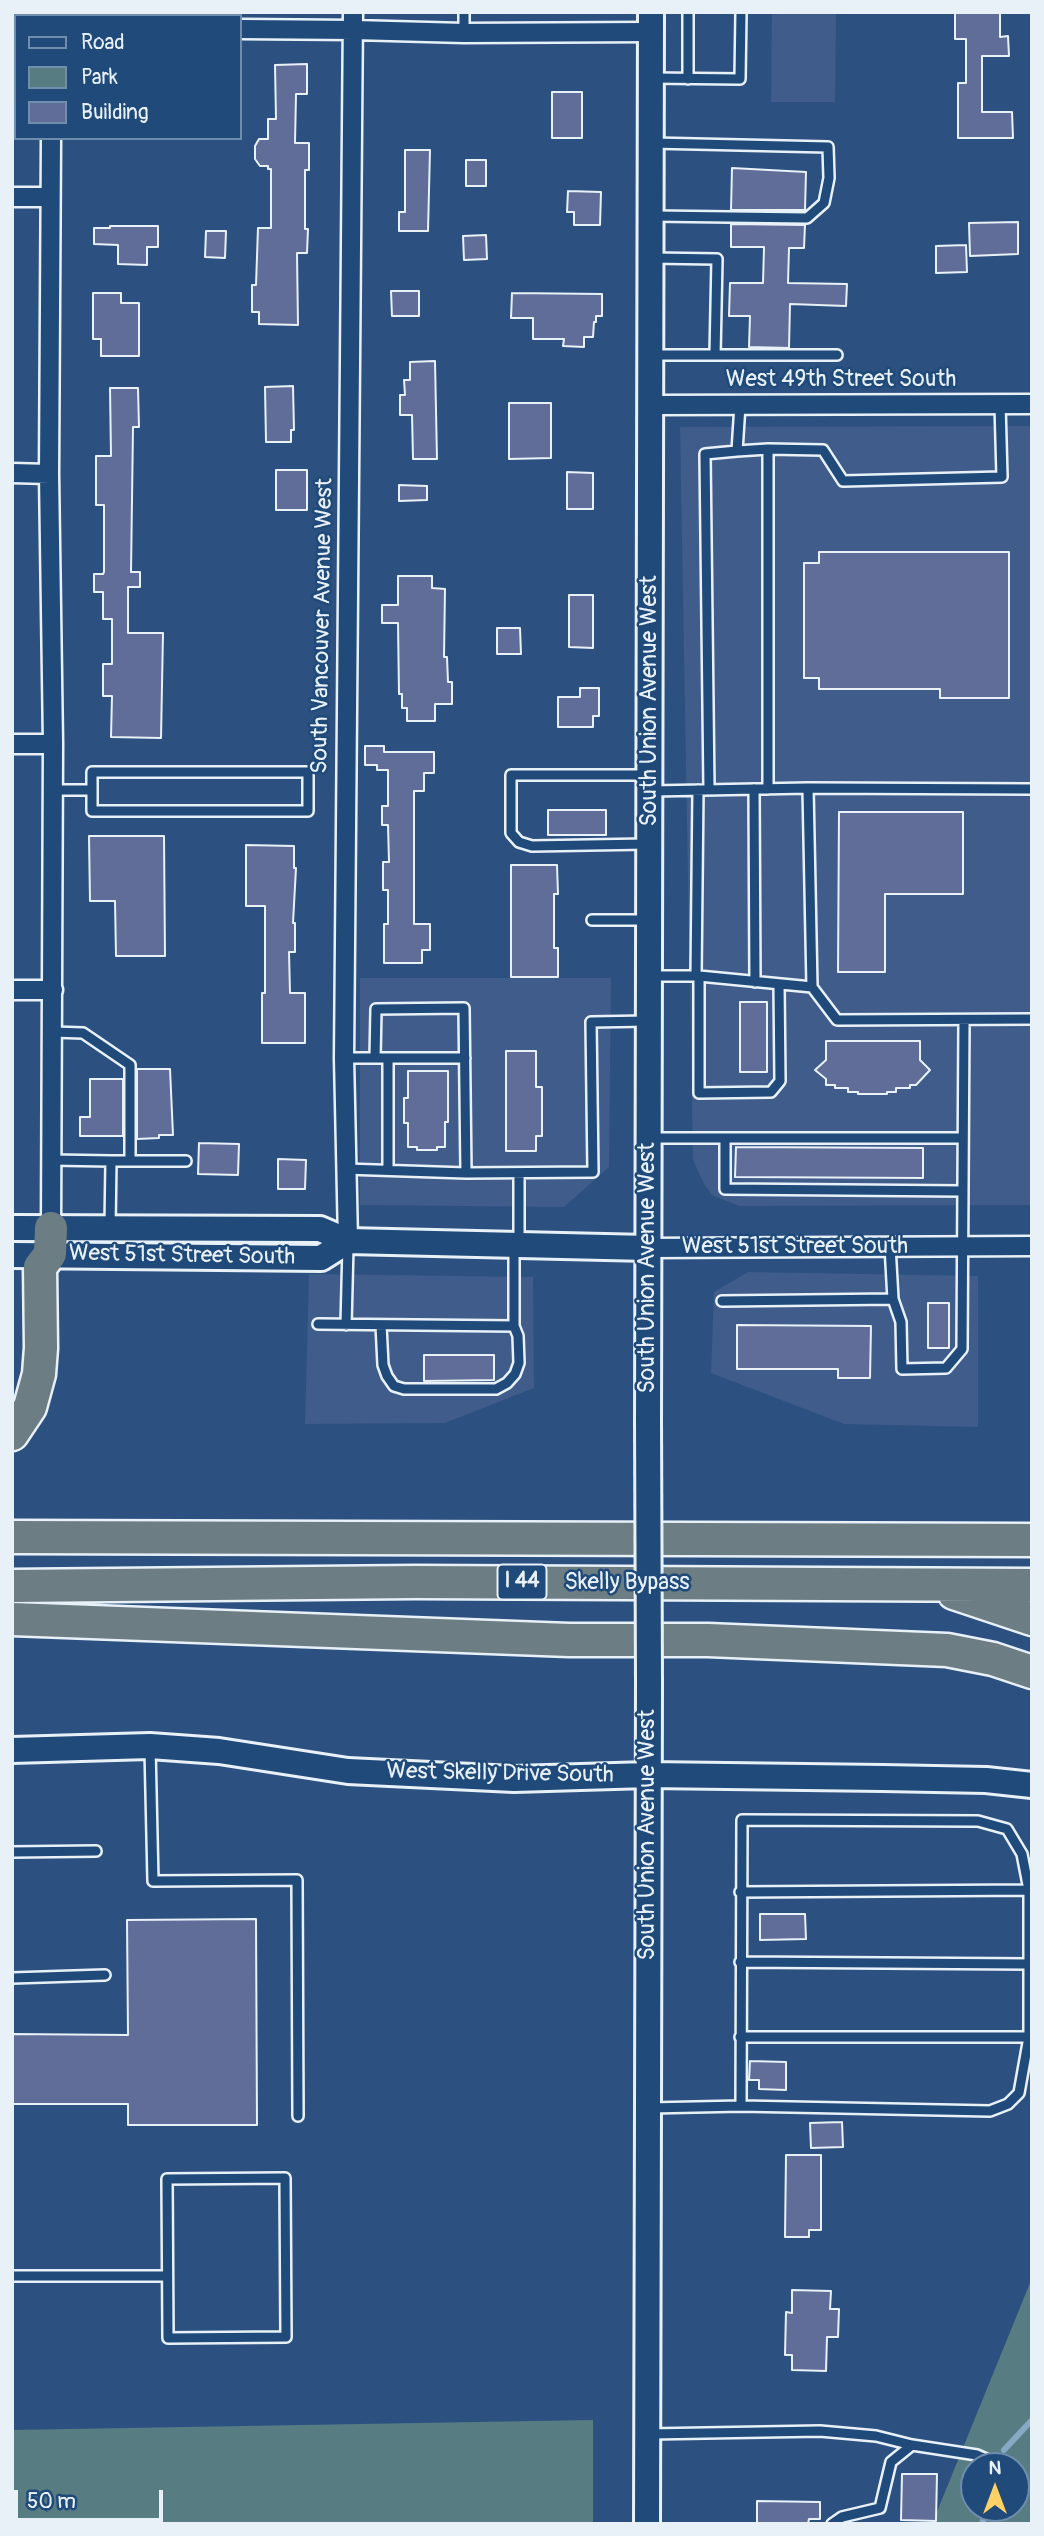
<!DOCTYPE html>
<style>
body{margin:0}
#map{position:relative;width:1044px;height:2536px;overflow:hidden;background:#2c5180;font-family:Pangolin,sans-serif}
canvas{display:block}
.frame{position:absolute;inset:0;border:14px solid #e8f1f8;pointer-events:none}
.legend{position:absolute;left:14px;top:14px;width:228px;height:126px;box-sizing:border-box;background:#1f4a7a;border:2px solid #6f8dac;margin:0;padding:9px 12px;list-style:none;font-size:21px;color:#e8f1f8}
.legend li{display:flex;align-items:center;gap:14px;height:35px}
.legend b{width:35px;border:2px solid #6f8dac}
.north{position:absolute;left:960px;top:2452px;width:70px;height:70px;box-sizing:border-box;background:#1f4a7a;border:2px solid #6f8dac;border-radius:50%;rotate:0deg;font-size:19px;font-weight:700;line-height:28px;text-align:center;color:#e8f1f8}
.north::after{content:'';display:block;margin:auto;width:24px;height:32px;background:#ffd166;clip-path:polygon(50% 0,100% 100%,50% 72%,0 100%)}
.scale{position:absolute;left:14px;top:2490px;width:149px;height:32px;box-sizing:border-box;border:4px solid #e8f1f8;border-top:0;padding-left:9px;font-size:21px;line-height:24px;white-space:nowrap;color:#e8f1f8;-webkit-text-stroke:5px #1f4a7a;paint-order:stroke}
</style>
<div id="map">
<canvas width="1044" height="2536"></canvas>
<div class="frame"></div>
<ul class="legend">
<li><b style="height:9px;background:#1f4a7a"></b>Road</li>
<li><b style="height:19px;background:#577d83"></b>Park</li>
<li><b style="height:19px;background:#616d99"></b>Building</li>
</ul>
<div class="north">N</div>
<div class="scale">50 m</div>
</div>
<script>
const g = document.querySelector('canvas').getContext('2d');
g.lineJoin = 'round';
function fillPath(path, color) { g.fillStyle = color; g.fill(path, 'evenodd'); }
const poly = rows => new Path2D(rows.map(r => 'M' + r).join(''));
function strokePath(path, color, width, dash) { g.strokeStyle = color; g.lineWidth = width; g.lineCap = dash ? 'butt' : 'round'; g.setLineDash(dash || []); g.stroke(path); }
function drawText(font, color, halo, rows, align = 'center') {
  g.font = font + ' Pangolin,sans-serif'; g.lineWidth = 5; g.setLineDash([]); g.textBaseline = 'middle'; g.strokeStyle = halo; g.fillStyle = color; for (const [text, x, y, turn = 0] of rows) {
    g.save(); g.translate(x, y); g.rotate((+turn || 0) * Math.PI / 180); g.textAlign = isNaN(turn) ? turn : align; if (halo) g.strokeText(text, 0, 0); g.fillText(text, 0, 0); g.restore();
  }
}
fillPath(poly([
 [772,12,836,12,835,102,771,102],
 [1032,426,1032,1205,739,1206,712,1195,704,1184,693,1160,680,427],
 [360,978,611,978,609,1167,564,1207,360,1205],
 [748,1272,978,1276,978,1427,844,1424,711,1373,714,1292],
 [309,1274,533,1277,534,1388,445,1423,305,1424]
]), '#3f5c8a');
fillPath(poly([
 [1032,2278,1032,2524,932,2524],
 [974,2466,1016,2466,1016,2508,974,2508],
 [593,2420,593,2524,12,2524,12,2430]
]), '#577d83');
strokePath(poly([
 [1004,2450,1032,2420],
 [982,2524,987,2508]
]), '#86aac4', 6);
const building = poly([
 [955,12,1000,12,1000,37,1008,36,1009,56,982,56,982,112,1012,112,1013,138,958,138,958,83,966,83,966,39,955,39,955,12],
 [307,64,307,94,296,94,295,143,309,143,309,170,305,170,305,229,308,229,307,253,297,253,298,325,259,324,259,312,252,312,252,285,256,285,258,228,271,228,271,169,268,169,268,166,260,166,255,159,255,146,259,139,268,139,268,119,276,119,275,65,307,64],
 [552,92,582,92,582,138,552,138,552,92],
 [405,150,430,150,428,231,399,231,399,212,405,212,405,150],
 [466,160,486,160,486,186,466,186,466,160],
 [732,168,806,172,805,210,731,210,732,168],
 [568,191,601,192,600,225,574,225,574,212,567,212,568,191],
 [1018,222,1018,254,970,256,969,223,1018,222],
 [731,224,805,225,804,248,789,248,788,283,847,284,846,306,790,304,789,348,749,347,750,316,729,316,730,283,763,283,764,247,731,247,731,224],
 [110,226,158,226,158,247,147,247,147,265,118,264,118,245,94,244,94,228,110,228,110,226],
 [206,231,226,231,225,258,205,257,206,231],
 [486,235,487,259,464,260,463,236,486,235],
 [966,245,967,272,936,273,936,246,966,245],
 [391,291,419,291,419,316,392,316,391,291],
 [93,293,121,293,121,303,139,303,139,356,101,356,101,339,93,339,93,293],
 [512,293,602,294,602,316,596,316,596,322,594,322,593,337,584,337,584,347,563,346,564,339,533,339,533,318,511,318,512,293],
 [435,361,437,459,413,459,412,415,400,415,400,395,405,395,404,380,410,380,410,362,435,361],
 [293,386,294,430,291,430,291,442,266,442,265,387,293,386],
 [110,388,138,388,139,427,133,427,131,572,140,572,140,587,128,587,128,633,163,633,161,738,111,737,112,696,103,696,103,664,112,664,112,619,103,619,103,592,94,592,94,574,103,574,104,572,104,505,96,505,96,456,111,456,110,388],
 [509,403,551,403,551,458,509,459,509,403],
 [276,470,307,470,307,510,276,510,276,470],
 [567,472,593,473,593,509,567,509,567,472],
 [399,485,427,486,427,500,399,501,399,485],
 [819,552,1009,552,1009,698,940,698,940,689,819,689,819,678,804,678,804,563,819,563,819,552],
 [398,576,432,576,432,588,445,589,444,657,447,657,448,682,452,682,452,704,435,704,435,721,407,721,407,708,402,708,402,694,399,694,398,623,382,623,382,605,398,605,398,576],
 [569,595,593,595,593,648,569,647,569,595],
 [497,628,520,628,521,654,497,654,497,628],
 [580,688,599,688,599,716,593,716,593,727,558,727,558,697,580,697,580,688],
 [365,746,384,746,384,752,434,752,434,773,424,773,424,791,414,791,414,924,430,924,430,950,422,950,422,963,384,963,384,924,388,924,388,890,383,890,383,862,389,862,388,825,382,825,382,806,388,806,388,770,377,770,377,765,365,765,365,746],
 [548,810,606,810,606,835,548,835,548,810],
 [839,812,963,812,963,894,885,894,885,972,838,972,839,812],
 [89,836,164,836,165,956,116,956,115,901,90,901,89,836],
 [246,845,294,846,294,868,296,868,293,923,295,923,295,952,289,952,290,993,305,993,305,1043,262,1043,262,993,265,993,265,906,246,906,246,845],
 [511,865,557,865,558,894,554,894,554,948,558,948,558,977,511,977,511,865],
 [740,1002,767,1002,767,1072,740,1072,740,1002],
 [826,1041,920,1041,920,1060,930,1070,916,1085,910,1085,910,1088,896,1088,896,1092,887,1092,887,1094,858,1094,858,1092,848,1092,848,1088,835,1088,835,1085,826,1085,826,1079,815,1070,826,1060,826,1041],
 [506,1051,536,1051,536,1087,542,1087,542,1136,536,1136,536,1151,506,1151,506,1051],
 [137,1069,170,1069,173,1135,159,1135,159,1138,137,1139,137,1069],
 [408,1071,448,1071,448,1122,445,1122,445,1147,437,1147,437,1150,417,1150,417,1147,408,1147,408,1123,404,1123,404,1098,408,1098,408,1071],
 [90,1079,123,1079,123,1136,80,1136,80,1117,90,1117,90,1079],
 [199,1143,239,1144,238,1175,198,1174,199,1143],
 [736,1147,923,1148,923,1178,735,1177,736,1147],
 [278,1159,306,1160,305,1189,278,1189,278,1159],
 [928,1303,949,1303,949,1348,928,1348,928,1303],
 [737,1325,871,1326,870,1378,838,1378,838,1369,737,1369,737,1325],
 [424,1355,494,1355,494,1380,424,1381,424,1355],
 [760,1914,805,1914,806,1939,760,1940,760,1914],
 [256,1919,257,2125,128,2125,128,2104,12,2104,12,2034,128,2035,127,1920,256,1919],
 [750,2061,786,2062,786,2090,759,2089,759,2080,749,2080,750,2061],
 [842,2122,843,2147,811,2148,810,2123,842,2122],
 [786,2155,821,2155,821,2230,809,2230,809,2237,785,2237,786,2155],
 [792,2290,831,2291,830,2309,839,2309,838,2337,827,2337,826,2371,792,2370,792,2355,785,2355,786,2312,792,2313,792,2290],
 [902,2474,937,2474,936,2521,901,2520,902,2474],
 [757,2501,820,2502,820,2519,809,2519,808,2524,757,2524,757,2501]
]);
fillPath(building, '#616d99');
strokePath(building, '#e8f1f8', 2);
const lane = poly([
 [688,12,688,79],
 [464,33,464,12],
 [651,78,740,79,741,12],
 [652,143,828,147,829,178,824,203,807,218,653,216],
 [652,258,717,259,715,355,652,355],
 [715,355,837,355],
 [740,405,737,451,768,449,768,789],
 [768,449,823,450,843,481,1002,477,1000,404],
 [92,772,308,772,308,811,92,811,92,772],
 [808,788,1032,789],
 [754,789,755,982],
 [53,790,92,790],
 [709,790,705,454,737,451],
 [652,791,808,788,812,987],
 [647,844,532,846,519,842,511,833,511,775,648,775],
 [592,920,646,920],
 [652,976,699,976,812,987,837,1020,1032,1019],
 [696,976,698,790],
 [699,976,699,1093,771,1092,780,1081,779,984],
 [53,1032,83,1033,130,1065,130,1161],
 [344,1058,465,1058],
 [388,1058,388,1169],
 [650,1138,963,1138],
 [725,1138,725,1189,963,1191],
 [52,1160,111,1161,110,1227],
 [111,1161,186,1161],
 [345,1169,466,1173,464,1008,376,1009,375,1058],
 [466,1173,593,1172,591,1022,648,1021],
 [519,1173,519,1245],
 [893,1299,901,1322,902,1369,946,1368,962,1349,964,1020],
 [722,1301,893,1299,890,1246],
 [318,1324,514,1326],
 [346,1325,348,1246],
 [381,1325,383,1365,387,1376,394,1386,404,1389,496,1389,507,1383,515,1374,519,1363,518,1336,514,1326,514,1247],
 [150,1748,153,1881,297,1880,298,2116],
 [12,1852,96,1851],
 [740,1892,1029,1890],
 [740,1962,1028,1964],
 [12,1978,105,1975],
 [740,2037,1029,2037],
 [650,2108,741,2106,990,2111,1008,2104,1019,2093,1029,2037,1029,1890,1022,1854,1007,1829,978,1821,742,1820,741,2106],
 [285,2178,286,2337,168,2338,167,2179,285,2178],
 [12,2276,167,2276],
 [649,2434,820,2431,876,2436,912,2445,891,2462,880,2508,842,2517,832,2524],
 [912,2445,977,2455,1002,2466],
 [1016,2473,1019,2474]
]);
const street = poly([
 [54,16,54,12],
 [240,29,354,30,464,33,651,32],
 [12,197,50,197],
 [650,405,1032,404],
 [12,473,49,474],
 [12,744,53,744],
 [12,990,53,990],
 [51,1228,53,744,49,474,51,138],
 [348,1241,344,1058,353,12],
 [648,1248,1032,1246]
]);
const secondary = poly([
 [12,1228,320,1229,348,1241,648,1248],
 [12,1255,321,1258,348,1241],
 [648,1418,651,12],
 [12,1750,150,1746,219,1751,348,1771,514,1779,648,1775,883,1778,986,1780,1032,1785],
 [647,2524,649,1683]
]);
const highway = poly([
 [12,1434,30,1407,39,1374,41,1348,40,1267,50,1254,51,1228],
 [12,1537,1032,1540],
 [12,1586,415,1582,1032,1585],
 [954,1593,1032,1619],
 [12,1619,569,1640,708,1640,947,1650,993,1659,1032,1672]
]);
strokePath(lane, '#e8f1f8', 14);
strokePath(street, '#e8f1f8', 23);
strokePath(secondary, '#e8f1f8', 30);
strokePath(highway, '#e8f1f8', 37);
strokePath(lane, '#1f4a7a', 9);
strokePath(street, '#1f4a7a', 18);
strokePath(secondary, '#1f4a7a', 24);
strokePath(highway, '#6c7e84', 32);
const secondaryBridge = poly([
 [648,1418,649,1683]
]);
strokePath(secondaryBridge, '#e8f1f8', 30, []);
strokePath(secondaryBridge, '#1f4a7a', 24);
for (const [x, y, w] of [
 [522,1582,49]
]) { const box = new Path2D(); box.roundRect(x - w / 2, y - 17.5, w, 35, 5); g.fillStyle = '#1f4a7a'; g.fill(box); strokePath(box, '#e8f1f8', 2); }
drawText('bold 21px', '#e8f1f8', null, [
 ["I 44",522,1582]
]);
drawText('23px', '#e8f1f8', '#1f4a7a', [
 ["West 49th Street South",841,380],
 ["South Vancouver Avenue West",323,626,-89],
 ["South Union Avenue West",650,701,-90],
 ["West 51st Street South",795,1247],
 ["West 51st Street South",182,1256,1],
 ["South Union Avenue West",648,1268,-90],
 ["Skelly Bypass",627,1583],
 ["West Skelly Drive South",500,1774,1],
 ["South Union Avenue West",648,1835,-90]
]);
</script>
